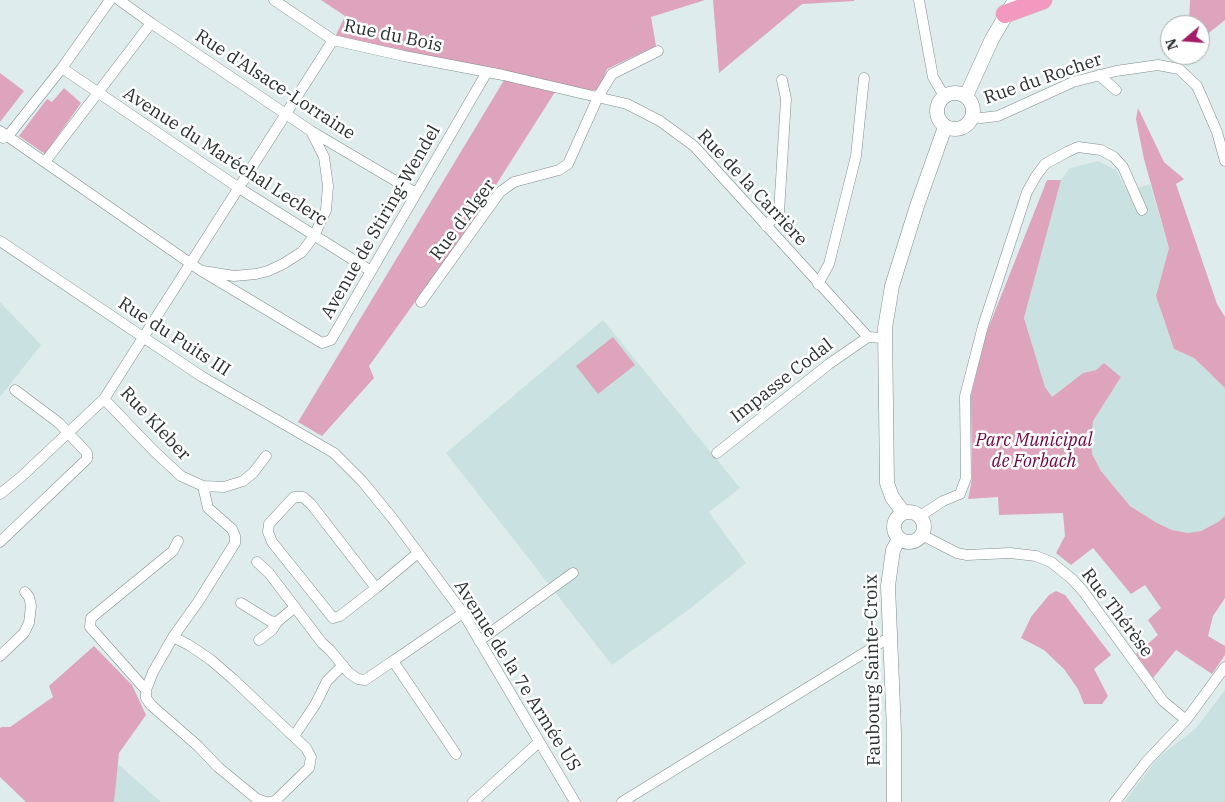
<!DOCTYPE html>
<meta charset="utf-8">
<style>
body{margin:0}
#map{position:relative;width:1225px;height:802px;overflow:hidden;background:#deecec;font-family:"IBM Plex Serif",serif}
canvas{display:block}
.north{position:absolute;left:1160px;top:15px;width:50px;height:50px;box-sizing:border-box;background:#fff;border:1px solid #aaacac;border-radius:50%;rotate:252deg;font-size:14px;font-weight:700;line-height:20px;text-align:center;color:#2a3030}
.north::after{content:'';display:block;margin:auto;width:18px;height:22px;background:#a41d68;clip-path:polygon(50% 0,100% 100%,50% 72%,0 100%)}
</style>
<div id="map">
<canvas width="1225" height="802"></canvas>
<div class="north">N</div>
</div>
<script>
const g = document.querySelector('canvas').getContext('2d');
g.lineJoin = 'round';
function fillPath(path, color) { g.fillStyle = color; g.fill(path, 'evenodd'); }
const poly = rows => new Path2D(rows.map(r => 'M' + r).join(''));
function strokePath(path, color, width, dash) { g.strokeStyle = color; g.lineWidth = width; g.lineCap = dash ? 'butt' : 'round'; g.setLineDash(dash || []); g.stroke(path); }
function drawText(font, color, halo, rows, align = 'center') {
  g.font = font + ' "IBM Plex Serif",serif'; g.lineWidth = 5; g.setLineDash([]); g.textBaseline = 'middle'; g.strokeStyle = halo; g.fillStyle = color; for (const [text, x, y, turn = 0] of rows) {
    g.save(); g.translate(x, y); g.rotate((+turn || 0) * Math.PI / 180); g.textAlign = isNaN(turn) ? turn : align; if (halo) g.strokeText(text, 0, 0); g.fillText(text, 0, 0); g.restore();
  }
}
fillPath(poly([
 [1098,161,1116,170,1127,191,1150,184,1169,248,1156,296,1174,349,1194,358,1225,388,1225,516,1218,522,1201,531,1188,533,1172,530,1157,523,1130,506,1101,471,1092,454,1091,438,1093,421,1121,377,1104,363,1096,370,1083,373,1052,397,1045,387,1024,318,1061,180,1070,168],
 [0,302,41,345,0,397],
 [603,320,740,488,709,512,746,563,691,608,612,665,446,453],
 [1225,690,1225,802,1124,802,1158,758,1196,728],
 [119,765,161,802,82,802,95,774]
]), '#cae1e2');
fillPath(poly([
 [321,0,705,0,651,17,656,46,607,69,599,90,555,92,473,221,369,366,374,378,322,436,298,422,509,72,335,37,345,16],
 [713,0,854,0,854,1,802,4,719,73],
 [1190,0,1225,0,1225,20,1200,40,1200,25,1189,25],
 [0,73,24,91,0,122],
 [64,88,81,103,45,154,19,136,47,99,52,102],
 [1138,108,1164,162,1184,179,1176,184,1217,304,1225,317,1225,388,1194,358,1174,349,1156,296,1169,248,1144,159,1136,119],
 [1047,180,1061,180,1024,318,1045,387,1052,397,1083,373,1096,370,1104,363,1121,377,1093,421,1091,438,1092,454,1101,471,1130,506,1157,523,1172,530,1188,533,1201,531,1218,522,1225,516,1225,598,1213,616,1208,636,1225,646,1225,655,1212,674,1176,650,1153,678,1136,654,1158,635,1148,620,1161,608,1145,585,1131,594,1093,548,1071,565,1056,553,1065,536,1063,513,999,515,998,497,968,499,972,479,971,395,986,334],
 [613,337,635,365,598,394,576,366],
 [1056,591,1065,595,1111,655,1094,669,1108,696,1102,704,1084,704,1078,689,1064,669,1044,650,1021,638,1031,617,1049,595],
 [94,646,132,685,146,715,119,753,114,802,26,802,0,777,0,728,2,727,10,727,53,697,49,686]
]), '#dda4bb');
const street = poly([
 [119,0,151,23,311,131,416,193],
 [274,0,333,40,404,56,503,75,627,104,660,121,694,146,868,337,884,338],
 [919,0,933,77,944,96],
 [62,68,239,188,371,271],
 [1099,75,1116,90],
 [972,117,981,118,998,116,1073,82,1116,71,1158,65,1179,69,1197,86,1217,132,1225,161],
 [0,131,200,270,322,343,331,340,487,72],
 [3,138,8,136,62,68,110,0],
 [45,162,151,23],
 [766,226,779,212,786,99,782,80],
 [0,241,201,376,334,453,362,481,393,519,463,613,575,802],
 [203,271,234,276,256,274,268,271,283,264,302,252,314,236,326,210,328,186,324,157,311,131],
 [818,284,829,264,856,156,864,78],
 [421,302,500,192,514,182,559,170,568,164,598,97,612,74,658,51],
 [104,399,154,451,181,476,203,486,224,487,243,481,253,473,266,456],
 [717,453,829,364,868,337],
 [203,486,208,508,232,529,235,536,235,543,198,602,173,637,153,672,146,690,146,698,151,705,198,746,218,767,257,799,266,802],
 [0,494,21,477,104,399,333,40],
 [920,516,943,501,960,494,966,478,965,396,983,326,1027,192,1036,176,1045,164,1067,152,1078,147,1101,150,1114,157,1123,167,1142,210],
 [922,535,957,553,967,555,1010,553,1036,556,1051,562,1072,579,1083,591,1163,701,1186,720],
 [0,542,87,459,87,453,59,423,15,390],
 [257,562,269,573,322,643,330,650,349,673,358,679,365,680,393,661],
 [376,588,311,504,303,497,294,497,269,524,268,532,272,542,333,618,340,616,376,588,418,553],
 [241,603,270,621,277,622,295,607],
 [173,637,189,645,211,660,233,679,306,748,311,757,309,768,275,801,270,802],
 [259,640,272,630,277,622],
 [479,641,573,573],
 [0,656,24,633,29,623,31,606,29,597,25,592],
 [146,690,90,627,91,618,173,551,178,541],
 [294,736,315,705,327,681,343,665],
 [456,754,393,661,463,613],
 [473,802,539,742],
 [622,802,890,637],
 [1115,802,1146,762,1186,720,1225,667]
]);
const secondary = poly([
 '937 111a18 18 0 1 1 36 0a18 18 0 1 1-36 0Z',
 [966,96,992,39,1015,0],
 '894 527a15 15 0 1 1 30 0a15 15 0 1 1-30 0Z',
 [903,512,892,497,887,483,885,328,892,286,917,206,945,127],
 [894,802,894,732,888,586,893,550,899,539]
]);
const highway = poly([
 [1005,14,1043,0]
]);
strokePath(street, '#808c8d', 11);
strokePath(secondary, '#808c8d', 15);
strokePath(highway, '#c8c9c9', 19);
strokePath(street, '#fff', 10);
strokePath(secondary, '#fff', 14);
strokePath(highway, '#f399c0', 18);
drawText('18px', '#2a3030', '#fff', [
 ["Rue du Bois",393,36,12],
 ["Rue du Rocher",1043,79,-19],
 ["Rue d'Alsace-Lorraine",275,85,33],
 ["Avenue du Maréchal Leclerc",225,157,33],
 ["Rue de la Carrière",752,188,47],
 ["Rue d'Alger",463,220,-53],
 ["Avenue de Stiring-Wendel",381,222,-60],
 ["Rue du Puits III",174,337,33],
 ["Impasse Codal",782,381,-38],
 ["Rue Kleber",155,424,47],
 ["Rue Thérèse",1117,613,53],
 ["Faubourg Sainte-Croix",873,670,-91],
 ["Avenue de la 7e Armée US",517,676,58]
]);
drawText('italic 18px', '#700644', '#fff', [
 ["Parc Municipal",1034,441],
 ["de Forbach",1034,462]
]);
</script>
